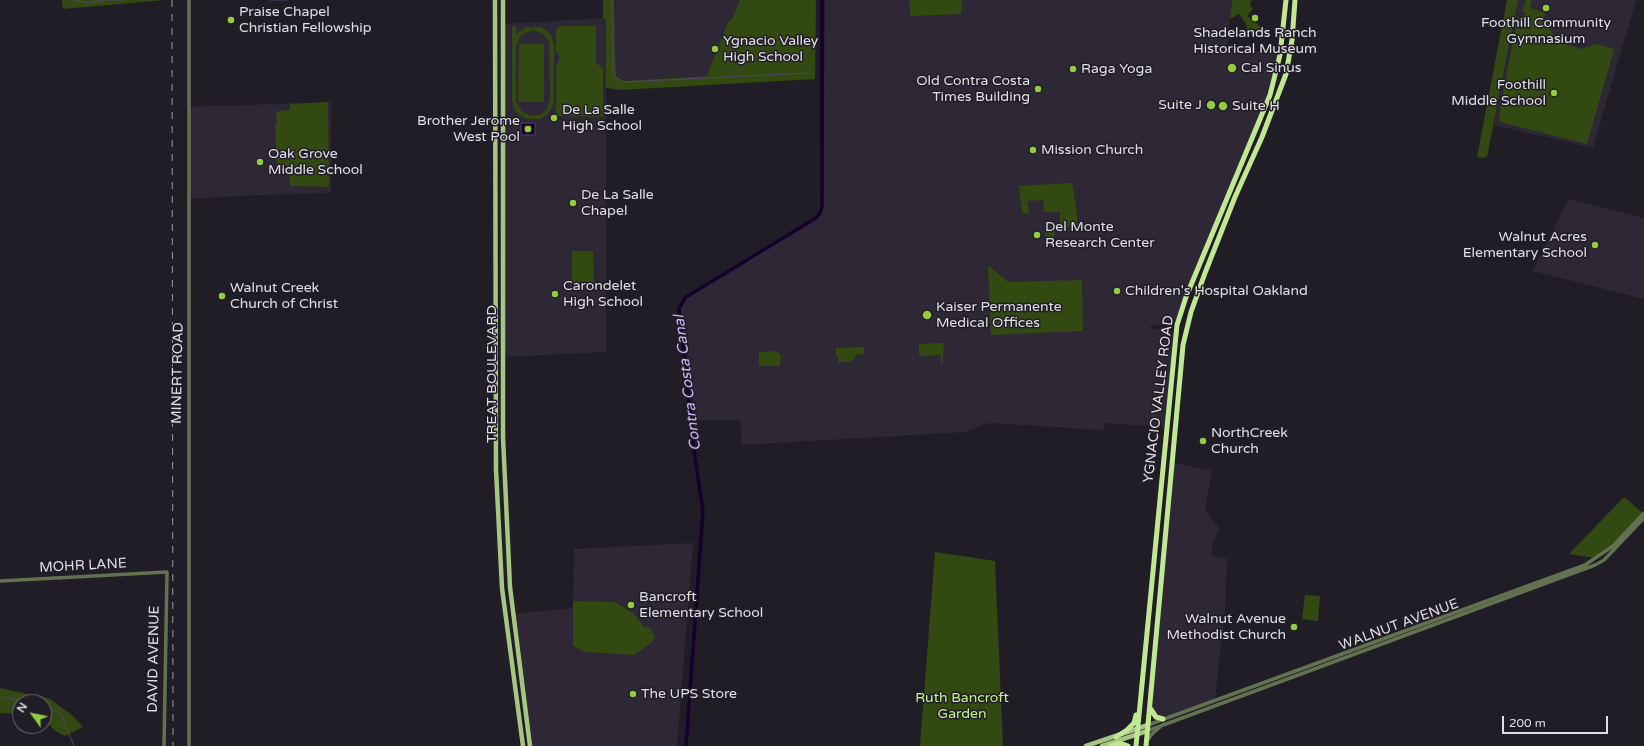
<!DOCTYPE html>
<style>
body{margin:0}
#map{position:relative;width:1644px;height:746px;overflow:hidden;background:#211d27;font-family:"Varela Round",sans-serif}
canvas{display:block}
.north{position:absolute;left:12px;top:694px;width:40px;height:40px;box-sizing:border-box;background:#211d27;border:1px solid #6d6a73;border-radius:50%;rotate:303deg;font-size:11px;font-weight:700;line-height:16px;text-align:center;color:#e0dee4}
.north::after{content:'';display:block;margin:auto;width:14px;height:18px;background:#93cd3d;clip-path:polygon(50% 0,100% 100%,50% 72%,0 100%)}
.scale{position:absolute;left:1502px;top:716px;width:106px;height:18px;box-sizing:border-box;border:2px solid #e0dee4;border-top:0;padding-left:5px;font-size:12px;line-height:14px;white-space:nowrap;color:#e0dee4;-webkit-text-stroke:3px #211d27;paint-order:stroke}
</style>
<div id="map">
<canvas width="1644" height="746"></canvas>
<div class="north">N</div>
<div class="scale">200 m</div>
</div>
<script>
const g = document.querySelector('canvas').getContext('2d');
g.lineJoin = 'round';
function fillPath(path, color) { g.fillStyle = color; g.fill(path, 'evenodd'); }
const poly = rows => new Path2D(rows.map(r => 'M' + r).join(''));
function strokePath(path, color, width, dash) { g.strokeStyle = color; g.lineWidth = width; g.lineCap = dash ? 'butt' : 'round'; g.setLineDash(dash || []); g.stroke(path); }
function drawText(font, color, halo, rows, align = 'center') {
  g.font = font + ' "Varela Round",sans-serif'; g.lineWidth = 3; g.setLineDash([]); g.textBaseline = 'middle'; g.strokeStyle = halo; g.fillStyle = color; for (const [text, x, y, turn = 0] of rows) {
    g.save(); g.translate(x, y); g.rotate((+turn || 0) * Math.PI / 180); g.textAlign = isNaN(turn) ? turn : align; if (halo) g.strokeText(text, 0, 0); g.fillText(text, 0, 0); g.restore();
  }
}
fillPath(poly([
 [614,0,816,0,707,76,624,81,616,76],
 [825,0,1232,0,1227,47,1280,55,1276,75,1177,325,1153,325,1150,327,1152,329,1166,328,1176,336,1167,427,1105,423,1104,430,989,423,965,432,742,445,740,420,695,420,687,349,684,349,680,312,682,304,686,298,818,218,823,211],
 [1518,0,1636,0,1593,148,1494,125],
 [606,18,606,352,504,357,503,24],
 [331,102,331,193,234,196,189,199,189,107],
 [1568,199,1644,218,1644,299,1533,271],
 [1171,462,1212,471,1205,509,1220,530,1213,542,1211,555,1227,559,1225,609,1215,700,1163,719,1152,712],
 [693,543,677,746,530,746,513,614,573,608,574,549]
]), '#2d2736');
fillPath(poly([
 [62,0,165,0,63,9],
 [603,0,614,0,616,76,624,81,707,76,728,22,732,19,740,0,816,0,815,79,621,90,606,88,606,19,603,19],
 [909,0,962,0,961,14,910,16],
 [1232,0,1251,0,1250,6,1253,8,1247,16,1263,28,1254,35,1247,30,1246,24,1239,14,1230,19],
 [1507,0,1518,0,1487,157,1482,158,1477,157],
 [1526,0,1532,0,1530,8,1546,13,1544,18,1554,36,1564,43,1581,49,1597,44,1614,49,1587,144,1500,122,1499,115,1517,19,1527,13,1522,11],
 [512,26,516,26,516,34,526,27,541,27,547,31,552,37,554,47,554,103,549,113,540,119,526,119,517,113,513,106,512,99],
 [533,30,543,34,549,42,550,99,546,110,542,114,533,116,522,112,516,102,516,47,521,35],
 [560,26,596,26,596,62,603,69,603,117,556,116,556,65,559,61,559,53,556,53,556,30],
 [519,44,544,44,544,102,518,102],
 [328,102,329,185,326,187,290,186,290,171,288,171,287,166,277,166,275,125,277,125,276,114,278,111,290,110,290,104],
 [1072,183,1077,213,1077,225,1055,229,1054,239,1045,240,1045,227,1060,226,1060,212,1044,212,1043,200,1028,201,1029,213,1022,213,1019,186],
 [572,251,593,251,594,282,572,282],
 [988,265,1008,282,1082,280,1083,331,991,335],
 [944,343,942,367,940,355,923,356,919,354,919,344],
 [864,347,864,354,857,355,851,362,838,362,839,357,836,357,836,348],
 [777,351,781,355,780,366,759,366,759,352],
 [1624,497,1644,514,1616,542,1595,558,1569,554],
 [935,552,995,561,1003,746,920,746],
 [1305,595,1320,596,1318,621,1302,619],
 [573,601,615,602,634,614,644,627,649,627,655,637,652,642,634,655,585,652,573,646],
 [0,688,50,699,73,716,83,727,65,736,55,731,44,719,44,702,20,702,20,714,0,713]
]), '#334912');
const water = poly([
 [521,123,535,123,535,135,521,135,521,123]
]);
fillPath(water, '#16002e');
strokePath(water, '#534365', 1);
strokePath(poly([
 [73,0,88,3,104,0],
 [108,0,123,0],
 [270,0,288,0],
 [612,0,613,71,614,76,622,82,808,73],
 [0,697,33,702],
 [44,705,61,714,74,746]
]), '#534365', 1);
strokePath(poly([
 [686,746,703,511,694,451,679,308,686,297,816,218,820,213,822,207,822,0]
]), '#16002e', 3.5);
strokePath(poly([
 [0,581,167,572,164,746],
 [1148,725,1585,565,1613,546,1644,513],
 [1147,731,1595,565,1604,560,1644,518],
 [1147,741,1152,734,1160,727],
 [189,746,189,0]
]), '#627250', 3.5);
strokePath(poly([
 [495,0,496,470,502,588,523,746],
 [503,0,503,437,510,587,530,746],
 [1086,746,1148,725],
 [1102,746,1147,731]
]), '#a5c680', 4.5);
strokePath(poly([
 [1150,708,1156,717,1163,719],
 [1116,737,1127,730,1134,723,1136,715],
 [1111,746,1120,743,1128,746],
 [1136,746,1177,325,1186,297,1270,95,1280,55,1286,0],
 [1146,746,1183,345,1191,312,1205,273,1235,197,1262,137,1286,74,1292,40,1295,0]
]), '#c0e892', 5);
strokePath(poly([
 [172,0,173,746]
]), '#9d9aa1', 1, [7, 7]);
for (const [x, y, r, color] of [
 [1546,8,4,"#93cd3d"],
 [1255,18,4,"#93cd3d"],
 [231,20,4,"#93cd3d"],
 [715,49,4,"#93cd3d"],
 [1232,68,5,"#93cd3d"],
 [1073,69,4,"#93cd3d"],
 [1038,89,4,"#93cd3d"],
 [1554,93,4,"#93cd3d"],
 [1211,105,5,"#93cd3d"],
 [1223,106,5,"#93cd3d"],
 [554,118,4,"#93cd3d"],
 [528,129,4,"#93cd3d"],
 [1033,150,4,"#93cd3d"],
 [260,162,4,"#93cd3d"],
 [573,203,4,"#93cd3d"],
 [1037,235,4,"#93cd3d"],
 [1595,245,4,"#93cd3d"],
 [1117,291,4,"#93cd3d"],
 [555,294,4,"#93cd3d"],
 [222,296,4,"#93cd3d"],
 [927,315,5,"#93cd3d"],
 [1203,441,4,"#93cd3d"],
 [631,605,4,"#93cd3d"],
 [1294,627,4,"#93cd3d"],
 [633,694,4,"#93cd3d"]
]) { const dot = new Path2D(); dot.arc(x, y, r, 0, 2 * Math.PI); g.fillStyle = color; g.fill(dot); strokePath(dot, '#211d27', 1.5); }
drawText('14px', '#e0dee4', '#211d27', [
 ["Praise Chapel",239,12],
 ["Christian Fellowship",239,28],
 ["Foothill Community",1546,23,"center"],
 ["Gymnasium",1546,39,"center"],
 ["Shadelands Ranch",1255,33,"center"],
 ["Historical Museum",1255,49,"center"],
 ["Ygnacio Valley",723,41],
 ["High School",723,57],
 ["Cal Sinus",1241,68],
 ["Raga Yoga",1081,69],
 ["Old Contra Costa",1030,81,"right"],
 ["Times Building",1030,97,"right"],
 ["Foothill",1546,85,"right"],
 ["Middle School",1546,101,"right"],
 ["Suite J",1202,105,"right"],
 ["Suite H",1232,106],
 ["De La Salle",562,110],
 ["High School",562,126],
 ["Brother Jerome",520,121,"right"],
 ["West Pool",520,137,"right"],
 ["Mission Church",1041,150],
 ["Oak Grove",268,154],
 ["Middle School",268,170],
 ["De La Salle",581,195],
 ["Chapel",581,211],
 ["Del Monte",1045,227],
 ["Research Center",1045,243],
 ["Walnut Acres",1587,237,"right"],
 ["Elementary School",1587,253,"right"],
 ["Carondelet",563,286],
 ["High School",563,302],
 ["Walnut Creek",230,288],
 ["Church of Christ",230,304],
 ["Children's Hospital Oakland",1125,291],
 ["Kaiser Permanente",936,307],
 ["Medical Offices",936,323],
 ["NorthCreek",1211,433],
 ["Church",1211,449],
 ["Bancroft",639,597],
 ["Elementary School",639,613],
 ["Walnut Avenue",1286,619,"right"],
 ["Methodist Church",1286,635,"right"],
 ["The UPS Store",641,694]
], 'left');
drawText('14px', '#e0dee4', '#211d27', [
 ["MINERT ROAD",178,373,-89],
 ["TREAT BOULEVARD",492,374,-90],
 ["YGNACIO VALLEY ROAD",1159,399,-83],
 ["MOHR LANE",83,566,-3],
 ["WALNUT AVENUE",1399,625,-20],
 ["DAVID AVENUE",154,659,-89]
]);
drawText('14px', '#c3f687', '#211d27', [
 ["Ruth Bancroft",962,698],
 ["Garden",962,714]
]);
drawText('italic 15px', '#ceb5f3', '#211d27', [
 ["Contra Costa Canal",688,383,-97]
]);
</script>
